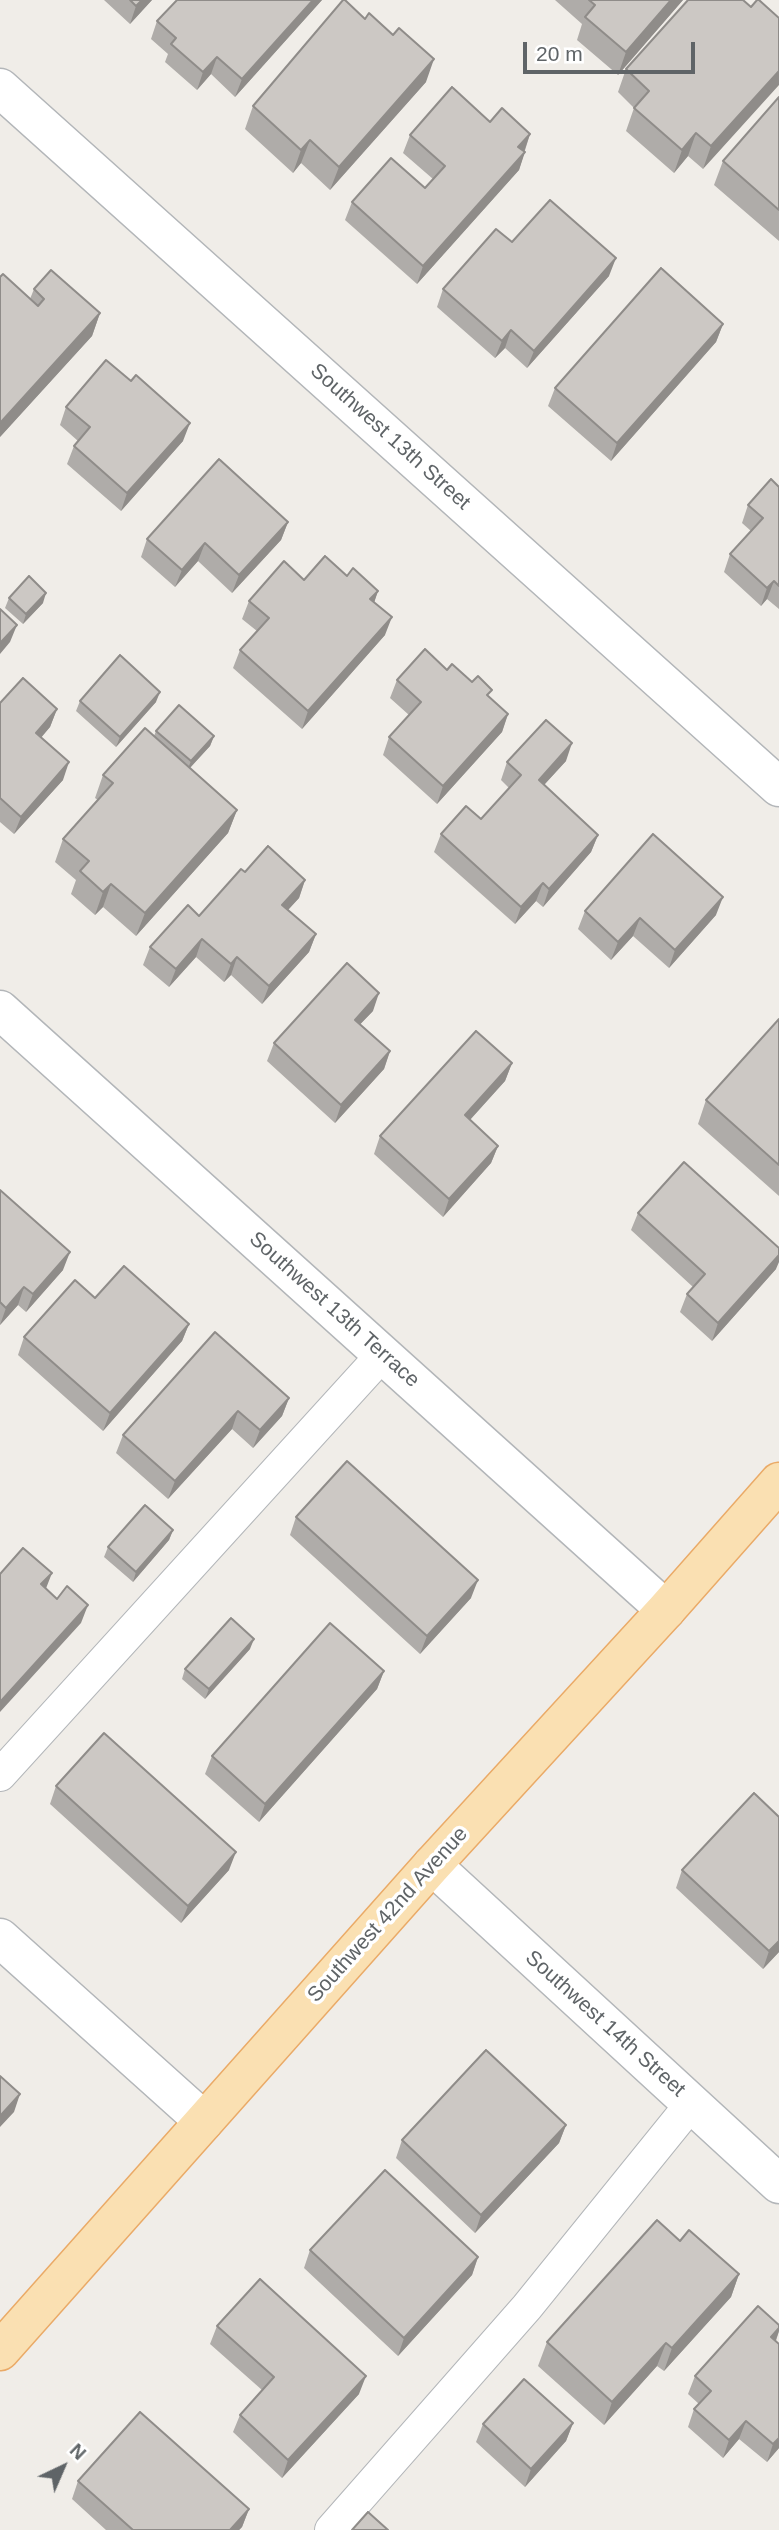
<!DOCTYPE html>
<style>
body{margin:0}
#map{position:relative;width:779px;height:2530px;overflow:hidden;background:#f0ede8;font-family:Helvetica,sans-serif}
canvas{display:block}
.north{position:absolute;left:28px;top:2432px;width:70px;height:70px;-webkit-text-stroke:5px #fff;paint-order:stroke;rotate:44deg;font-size:19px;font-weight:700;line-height:28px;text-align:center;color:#5f6467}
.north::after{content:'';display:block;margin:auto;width:24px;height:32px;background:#5f6467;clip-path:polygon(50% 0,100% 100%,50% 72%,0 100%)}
.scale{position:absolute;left:523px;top:42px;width:172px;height:32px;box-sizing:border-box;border:4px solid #5f6467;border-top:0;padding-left:9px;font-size:21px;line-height:24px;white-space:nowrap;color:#5f6467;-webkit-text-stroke:5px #fff;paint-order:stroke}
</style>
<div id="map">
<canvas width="779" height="2530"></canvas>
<div class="north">N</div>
<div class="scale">20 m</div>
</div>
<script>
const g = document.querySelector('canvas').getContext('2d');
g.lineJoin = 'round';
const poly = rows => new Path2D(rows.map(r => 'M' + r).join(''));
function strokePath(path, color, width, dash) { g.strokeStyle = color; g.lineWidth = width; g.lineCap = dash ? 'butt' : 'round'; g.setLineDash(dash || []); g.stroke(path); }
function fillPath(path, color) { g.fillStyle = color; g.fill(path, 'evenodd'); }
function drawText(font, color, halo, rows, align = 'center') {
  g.font = font + ' Helvetica,sans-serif'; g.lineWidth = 7; g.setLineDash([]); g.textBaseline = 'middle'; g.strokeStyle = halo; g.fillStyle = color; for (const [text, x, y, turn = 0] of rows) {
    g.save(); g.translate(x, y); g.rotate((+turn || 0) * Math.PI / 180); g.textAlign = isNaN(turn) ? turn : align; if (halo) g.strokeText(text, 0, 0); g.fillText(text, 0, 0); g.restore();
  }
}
const lane = poly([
 [0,1775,383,1354],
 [331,2530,527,2307,692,2103]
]);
const street = poly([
 [0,88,779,787],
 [0,1010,666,1610],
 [432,1865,779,2184],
 [0,1938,204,2121]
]);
const primary = poly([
 [0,2351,432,1865,666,1610,779,1482]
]);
strokePath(lane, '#b3b6b9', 34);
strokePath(street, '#b3b6b9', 41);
strokePath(primary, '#eaaa67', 41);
strokePath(lane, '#fff', 32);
strokePath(street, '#fff', 38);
strokePath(primary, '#fae0b2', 38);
fillPath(poly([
 [104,0,152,0,130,24],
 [177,0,322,0,235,97,211,74,197,90,165,62,168,54,151,39,157,21],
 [555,0,683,0,618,75,577,40,582,24],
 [751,7,779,18,703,169,688,156,674,173,626,131,634,108,618,92,626,69],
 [426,82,330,190,301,163,293,173,245,129,253,106],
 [779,97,779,241,714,185,723,161],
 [490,122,530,134,519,170,417,284,345,220,352,202,425,188,433,179,403,153,410,135],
 [512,242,609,276,527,368,505,348,495,358,437,307,443,289],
 [34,289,100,313,92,336,0,437,30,299],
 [723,324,716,342,611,461,548,406,555,388],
 [66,407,183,441,121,511,67,464,74,446,78,441,60,425],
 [779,487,779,609,767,599,761,606,724,572,730,554,751,531,742,523,748,505],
 [288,522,281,540,232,593,198,561,175,587,141,557,147,539],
 [347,576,378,591,374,602,385,635,302,729,233,668,240,650,257,631,242,619,249,601,304,580],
 [9,598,43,603,23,624,5,608],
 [447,670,489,697,508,714,502,732,437,804,383,755,389,737,409,715,390,698,397,680],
 [80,701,156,702,116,747,76,711],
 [0,703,57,709,50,727,41,737,63,780,14,834,0,822],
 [156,731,214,736,210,746,190,768,237,810,228,833,136,936,103,907,95,915,71,894,76,880,55,862,63,839,98,800,95,798,103,775,154,736],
 [566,761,544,785,598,835,591,852,543,907,536,901,515,924,434,852,441,834,481,819,509,788,501,780,507,762],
 [245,872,305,880,299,898,288,910,316,934,309,952,262,1004,231,975,224,982,196,957,169,987,143,965,150,947,199,916],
 [585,911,716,915,669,968,633,936,611,960,578,929],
 [373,1011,360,1024,390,1051,384,1069,335,1123,267,1061,274,1043],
 [779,1019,779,1196,698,1124,706,1100],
 [512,1063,505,1081,470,1120,498,1146,491,1163,443,1217,374,1154,380,1136],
 [0,1190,63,1270,26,1312,18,1305,0,1325],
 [638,1213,776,1269,712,1341,680,1312,687,1294,693,1287,631,1230],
 [95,1298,189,1324,182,1341,103,1431,18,1355,24,1337],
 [289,1398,282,1416,253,1448,232,1429,168,1499,116,1453,123,1435],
 [296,1517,471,1598,420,1654,290,1535],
 [173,1530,169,1540,133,1582,104,1557,108,1547],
 [250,1649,205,1699,182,1679,185,1669],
 [384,1671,377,1689,259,1822,205,1774,212,1756],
 [56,1786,229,1870,181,1923,50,1804],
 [682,1870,779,1952,763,1969,676,1888],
 [566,2125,559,2143,475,2233,396,2158,402,2140],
 [310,2250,478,2257,472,2275,398,2356,304,2268],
 [739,2274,731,2297,664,2371,657,2366,604,2425,538,2366,547,2342],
 [217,2326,359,2394,282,2478,233,2432,240,2415,262,2390,210,2344],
 [779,2331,776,2341,779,2448,767,2462,739,2439,723,2458,688,2427,694,2409,699,2404,688,2394,695,2376],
 [573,2423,566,2441,525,2487,476,2442,483,2424],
 [78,2481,249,2509,242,2527,239,2530,106,2530,72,2499]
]), '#afaca9');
fillPath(poly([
 [142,0,152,0,130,24,136,6],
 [313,0,322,0,235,97,242,79],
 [671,0,683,0,618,75,626,52],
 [217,57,211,74,197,90,203,72],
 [434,59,426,82,330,190,339,167],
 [779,71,779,85,703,169,711,146],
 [696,133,688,156,674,173,682,150],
 [530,134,524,152,518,147],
 [310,140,301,163,293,173,301,150],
 [525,152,519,170,417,284,423,266],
 [616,258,609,276,527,368,534,351],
 [100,313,92,336,0,437,0,423],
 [723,324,716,342,611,461,617,443],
 [511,330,505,348,495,358,502,341],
 [190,423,183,441,121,511,127,493],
 [288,522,281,540,232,593,239,575],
 [205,543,198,561,175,587,182,570],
 [774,581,767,599,761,606,767,588],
 [378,591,372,609,370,599],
 [46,593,43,603,23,624,26,614],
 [392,617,385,635,302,729,308,711],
 [17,625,10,642,0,654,0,643],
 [160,692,156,702,116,747,120,737],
 [57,709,50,727,30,751,36,733],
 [508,714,502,732,437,804,443,786],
 [214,736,210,746,187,771,191,761],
 [572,743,566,761,532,798,539,780],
 [69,762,63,780,14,834,21,817],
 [237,810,228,833,136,936,145,913],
 [598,835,591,852,543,907,549,889],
 [305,880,299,898,276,923,282,905],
 [543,883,536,901,515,924,521,907],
 [111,884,103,907,95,915,103,892],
 [723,897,716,915,669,968,675,950],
 [640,918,633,936,611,960,618,942],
 [316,934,309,952,262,1004,269,986],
 [202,939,196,957,169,987,176,969],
 [237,957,231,975,224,982,231,964],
 [379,993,373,1011,348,1037,355,1020],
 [390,1051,384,1069,335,1123,341,1105],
 [512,1063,505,1081,458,1133,465,1115],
 [498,1146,491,1163,443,1217,449,1199],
 [70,1252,63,1270,26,1312,33,1294],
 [779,1255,779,1262,776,1269,712,1341,718,1323],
 [24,1287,18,1305,0,1325,6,1308],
 [189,1324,182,1341,103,1431,110,1413],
 [289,1398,282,1416,253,1448,260,1430],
 [238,1411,232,1429,168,1499,175,1481],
 [173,1530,169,1540,133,1582,136,1572],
 [52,1573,45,1591,41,1584],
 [478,1580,471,1598,420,1654,427,1636],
 [88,1605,81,1623,0,1712,0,1702],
 [254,1639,250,1649,205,1699,209,1689],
 [384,1671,377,1689,259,1822,265,1804],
 [236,1852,229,1870,181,1923,188,1906],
 [779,1941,779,1952,763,1969,769,1951],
 [20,2094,14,2112,0,2127,0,2116],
 [566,2125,559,2143,475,2233,481,2215],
 [478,2257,472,2275,398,2356,404,2338],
 [739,2274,731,2297,664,2371,672,2348],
 [779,2328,779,2331,774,2345,771,2337],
 [666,2343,657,2366,604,2425,612,2402],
 [366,2376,359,2394,282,2478,288,2460],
 [746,2421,739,2439,723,2458,729,2440],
 [573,2423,566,2441,525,2487,531,2469],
 [779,2438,779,2448,767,2462,773,2444],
 [249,2509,242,2527,239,2530,230,2530]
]), '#8f8c89');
const building = poly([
 [130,0,142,0,136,6,130,0],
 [177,0,313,0,242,79,217,57,203,72,171,44,176,38,157,21,177,0],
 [343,0,345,0,365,19,369,13,393,35,399,28,434,59,339,167,310,140,301,150,253,106,343,0],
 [589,0,671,0,626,52,585,17,595,5,589,0],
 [688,0,743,0,751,7,757,0,759,0,779,18,779,71,711,146,696,133,682,150,634,108,649,91,626,69,688,0],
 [452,87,490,122,502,108,530,134,518,147,525,152,423,266,352,202,391,158,425,188,445,166,410,135,452,87],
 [779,97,779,210,723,161,779,97],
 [550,200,616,258,534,351,511,330,502,341,443,289,496,229,512,242,550,200],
 [661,268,723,324,617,443,555,388,661,268],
 [51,270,100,313,0,423,0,277,3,274,38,306,44,299,34,289,51,270],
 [106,360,131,381,136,375,190,423,127,493,74,446,90,427,66,407,106,360],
 [219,459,288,522,239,575,205,543,182,570,147,539,219,459],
 [771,479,779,487,779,586,774,581,767,588,730,554,763,518,748,505,771,479],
 [325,556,347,576,353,568,378,591,370,599,392,617,308,711,240,650,269,618,249,601,284,561,304,580,325,556],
 [29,576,46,593,26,614,9,598,29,576],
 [0,609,17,625,0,643,0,609],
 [425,649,447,670,452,664,472,682,478,676,492,690,487,695,508,714,443,786,389,737,421,702,397,680,425,649],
 [120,655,160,692,120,737,80,701,120,655],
 [23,678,57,709,36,733,69,762,21,817,0,798,0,703,23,678],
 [179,705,214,736,191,761,156,731,179,705],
 [546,720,572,743,539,780,598,835,549,889,543,883,521,907,441,834,466,806,481,819,521,775,507,762,546,720],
 [145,728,237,810,145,913,111,884,103,892,80,871,89,861,63,839,113,783,103,775,145,728],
 [653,834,723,897,675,950,640,918,618,942,585,911,653,834],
 [268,846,305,880,282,905,316,934,269,986,237,957,231,964,202,939,176,969,150,947,188,905,199,916,241,869,245,872,268,846],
 [347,963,379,993,355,1020,390,1051,341,1105,274,1043,347,963],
 [779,1019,779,1165,706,1100,779,1019],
 [476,1031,512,1063,465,1115,498,1146,449,1199,380,1136,476,1031],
 [684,1162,779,1248,779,1255,718,1323,687,1294,705,1274,638,1213,684,1162],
 [0,1190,70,1252,33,1294,24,1287,6,1308,0,1302,0,1190],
 [124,1266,189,1324,110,1413,24,1337,75,1280,95,1298,124,1266],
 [215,1332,289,1398,260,1430,238,1411,175,1481,123,1435,215,1332],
 [347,1461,478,1580,427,1636,296,1517,347,1461],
 [145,1505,173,1530,136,1572,108,1547,145,1505],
 [23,1548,52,1573,41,1584,57,1599,67,1586,88,1605,0,1702,0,1574,23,1548],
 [231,1618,254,1639,209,1689,185,1669,231,1618],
 [330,1623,384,1671,265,1804,212,1756,330,1623],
 [104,1733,236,1852,188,1906,56,1786,104,1733],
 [754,1793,779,1817,779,1941,769,1951,682,1870,754,1793],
 [486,2050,566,2125,481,2215,402,2140,486,2050],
 [0,2076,20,2094,0,2116,0,2076],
 [385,2170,478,2257,404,2338,310,2250,385,2170],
 [657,2220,680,2241,689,2230,739,2274,672,2348,666,2343,612,2402,547,2342,657,2220],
 [260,2279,366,2376,288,2460,240,2415,274,2377,217,2326,260,2279],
 [758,2306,779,2325,779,2328,771,2337,779,2344,779,2438,773,2444,746,2421,729,2440,694,2409,711,2391,695,2376,758,2306],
 [524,2379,573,2423,531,2469,483,2424,524,2379],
 [140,2412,249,2509,230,2530,133,2530,78,2481,140,2412],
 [368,2512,388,2530,352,2530,368,2512]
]);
fillPath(building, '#ccc8c4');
strokePath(building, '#8f8c89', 2);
drawText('21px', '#5f6467', '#fff', [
 ["Southwest 13th Street",390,437,42],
 ["Southwest 13th Terrace",334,1310,42],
 ["Southwest 42nd Avenue",388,1915,-48],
 ["Southwest 14th Street",605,2024,42]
]);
</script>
